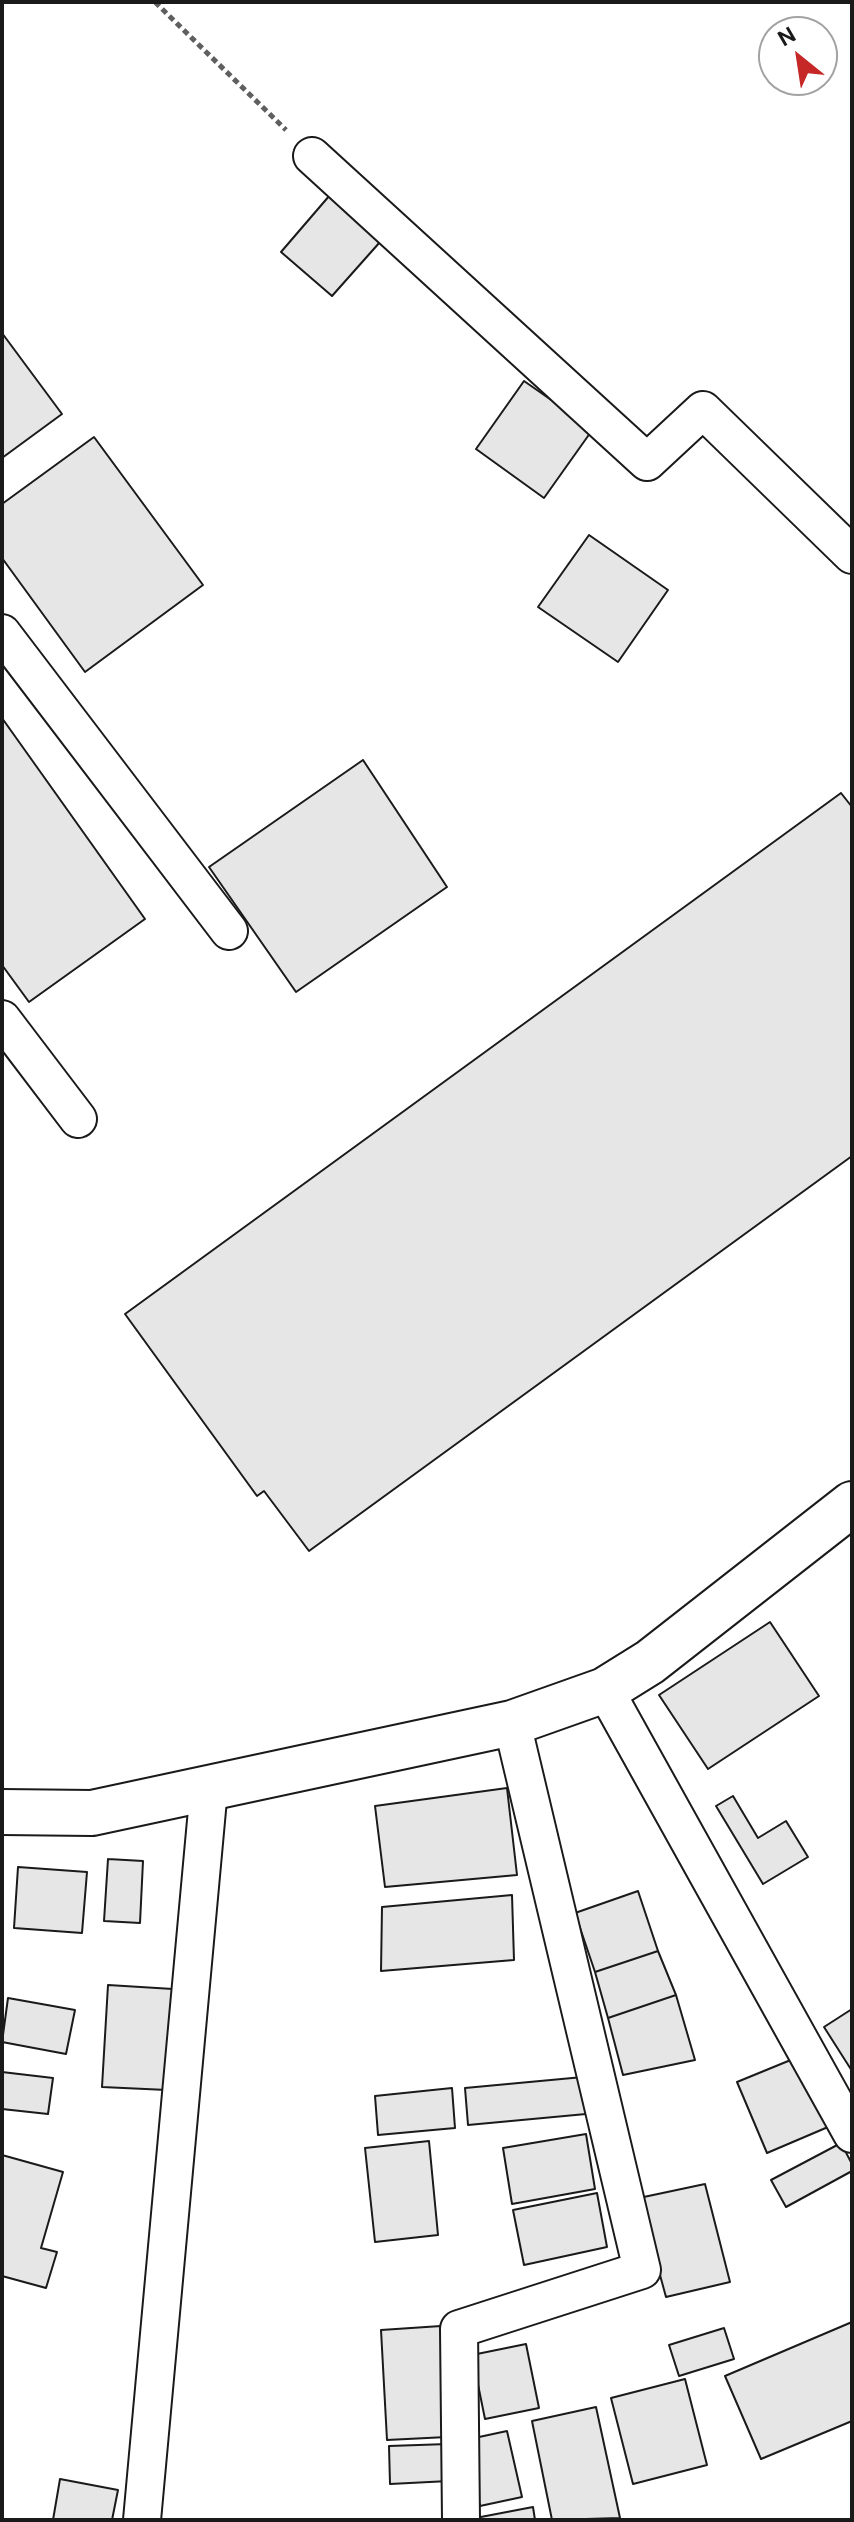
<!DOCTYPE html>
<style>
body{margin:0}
#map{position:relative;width:854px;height:2522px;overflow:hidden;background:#fff;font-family:"DM Sans",sans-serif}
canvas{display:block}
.frame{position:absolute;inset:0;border:4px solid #1a1a1a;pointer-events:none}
.north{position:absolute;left:758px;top:16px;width:80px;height:80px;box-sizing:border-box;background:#fff;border:2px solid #a3a3a3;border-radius:50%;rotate:330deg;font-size:22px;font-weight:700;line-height:32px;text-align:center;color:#1a1a1a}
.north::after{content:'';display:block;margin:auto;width:28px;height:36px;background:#c62828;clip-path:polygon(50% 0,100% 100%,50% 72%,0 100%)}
</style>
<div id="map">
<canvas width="854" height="2522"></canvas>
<div class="frame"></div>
<div class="north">N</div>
</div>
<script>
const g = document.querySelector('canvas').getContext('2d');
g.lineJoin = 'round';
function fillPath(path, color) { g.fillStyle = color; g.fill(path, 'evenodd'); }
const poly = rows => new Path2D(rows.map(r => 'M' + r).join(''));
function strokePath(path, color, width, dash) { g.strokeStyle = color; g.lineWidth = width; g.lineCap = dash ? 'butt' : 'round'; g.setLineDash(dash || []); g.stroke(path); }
const building = poly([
 [336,188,388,233,332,296,281,252,336,188],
 [2,333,62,414,2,458,2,333],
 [524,381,593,429,544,498,476,449,524,381],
 [94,437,203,585,85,672,2,558,2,504,94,437],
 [589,535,668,590,618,662,538,607,589,535],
 [2,718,145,919,29,1002,2,965,2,718],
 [363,760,447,887,296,992,209,867,363,760],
 [841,793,852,807,852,1156,309,1551,264,1491,257,1496,125,1314,841,793],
 [770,1622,819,1696,708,1769,659,1695,770,1622],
 [507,1788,517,1875,385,1887,375,1806,507,1788],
 [733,1796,758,1838,786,1821,808,1857,763,1884,716,1806,733,1796],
 [108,1859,143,1861,140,1923,104,1921,108,1859],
 [18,1867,87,1872,82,1933,14,1928,18,1867],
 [638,1891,658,1951,595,1972,575,1913,638,1891],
 [512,1895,514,1960,381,1971,382,1907,512,1895],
 [658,1951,676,1995,608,2018,595,1972,658,1951],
 [108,1985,173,1989,167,2090,102,2087,108,1985],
 [676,1995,695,2060,623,2075,608,2018,676,1995],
 [8,1998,75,2010,66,2054,2,2042,8,1998],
 [852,2009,852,2071,824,2027,852,2009],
 [798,2057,828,2127,767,2153,737,2082,798,2057],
 [2,2072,53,2078,48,2114,2,2109,2,2072],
 [583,2077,586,2114,468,2125,465,2088,583,2077],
 [452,2088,455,2128,378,2135,375,2096,452,2088],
 [586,2134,595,2189,512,2204,503,2148,586,2134],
 [429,2141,438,2235,375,2242,365,2148,429,2141],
 [841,2143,852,2164,852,2171,786,2207,771,2180,841,2143],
 [2,2155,63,2172,41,2248,57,2252,46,2288,2,2276,2,2155],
 [705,2184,730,2282,666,2297,639,2198,705,2184],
 [597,2193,607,2247,524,2265,513,2210,597,2193],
 [852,2322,852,2421,761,2459,725,2376,852,2322],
 [441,2326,447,2437,387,2440,381,2330,441,2326],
 [724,2328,734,2359,679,2376,669,2345,724,2328],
 [526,2344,539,2408,485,2419,472,2355,526,2344],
 [685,2379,707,2465,633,2484,611,2398,685,2379],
 [596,2407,620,2518,552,2520,532,2421,596,2407],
 [507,2431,522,2497,480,2506,465,2440,507,2431],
 [448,2444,449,2481,390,2484,389,2446,448,2444],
 [60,2479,118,2490,112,2520,53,2520,60,2479],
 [533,2507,535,2520,465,2520,533,2507]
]);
fillPath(building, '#e6e6e6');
strokePath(building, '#1a1a1a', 2);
const street = poly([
 [312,156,647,462,703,410,852,555],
 [2,633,229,931],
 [2,1019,78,1119],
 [605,1690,852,2134],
 [142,2520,209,1788],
 [461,2520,459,2329,642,2270,512,1723]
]);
const secondary = poly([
 [2,1812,92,1813,512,1723,605,1690,650,1662,852,1504]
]);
strokePath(street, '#1a1a1a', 40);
strokePath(secondary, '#1a1a1a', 48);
strokePath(poly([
 [155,2,286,130]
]), '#5f5f5f', 5, [6, 4]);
strokePath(street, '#fff', 36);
strokePath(secondary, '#fff', 44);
</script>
